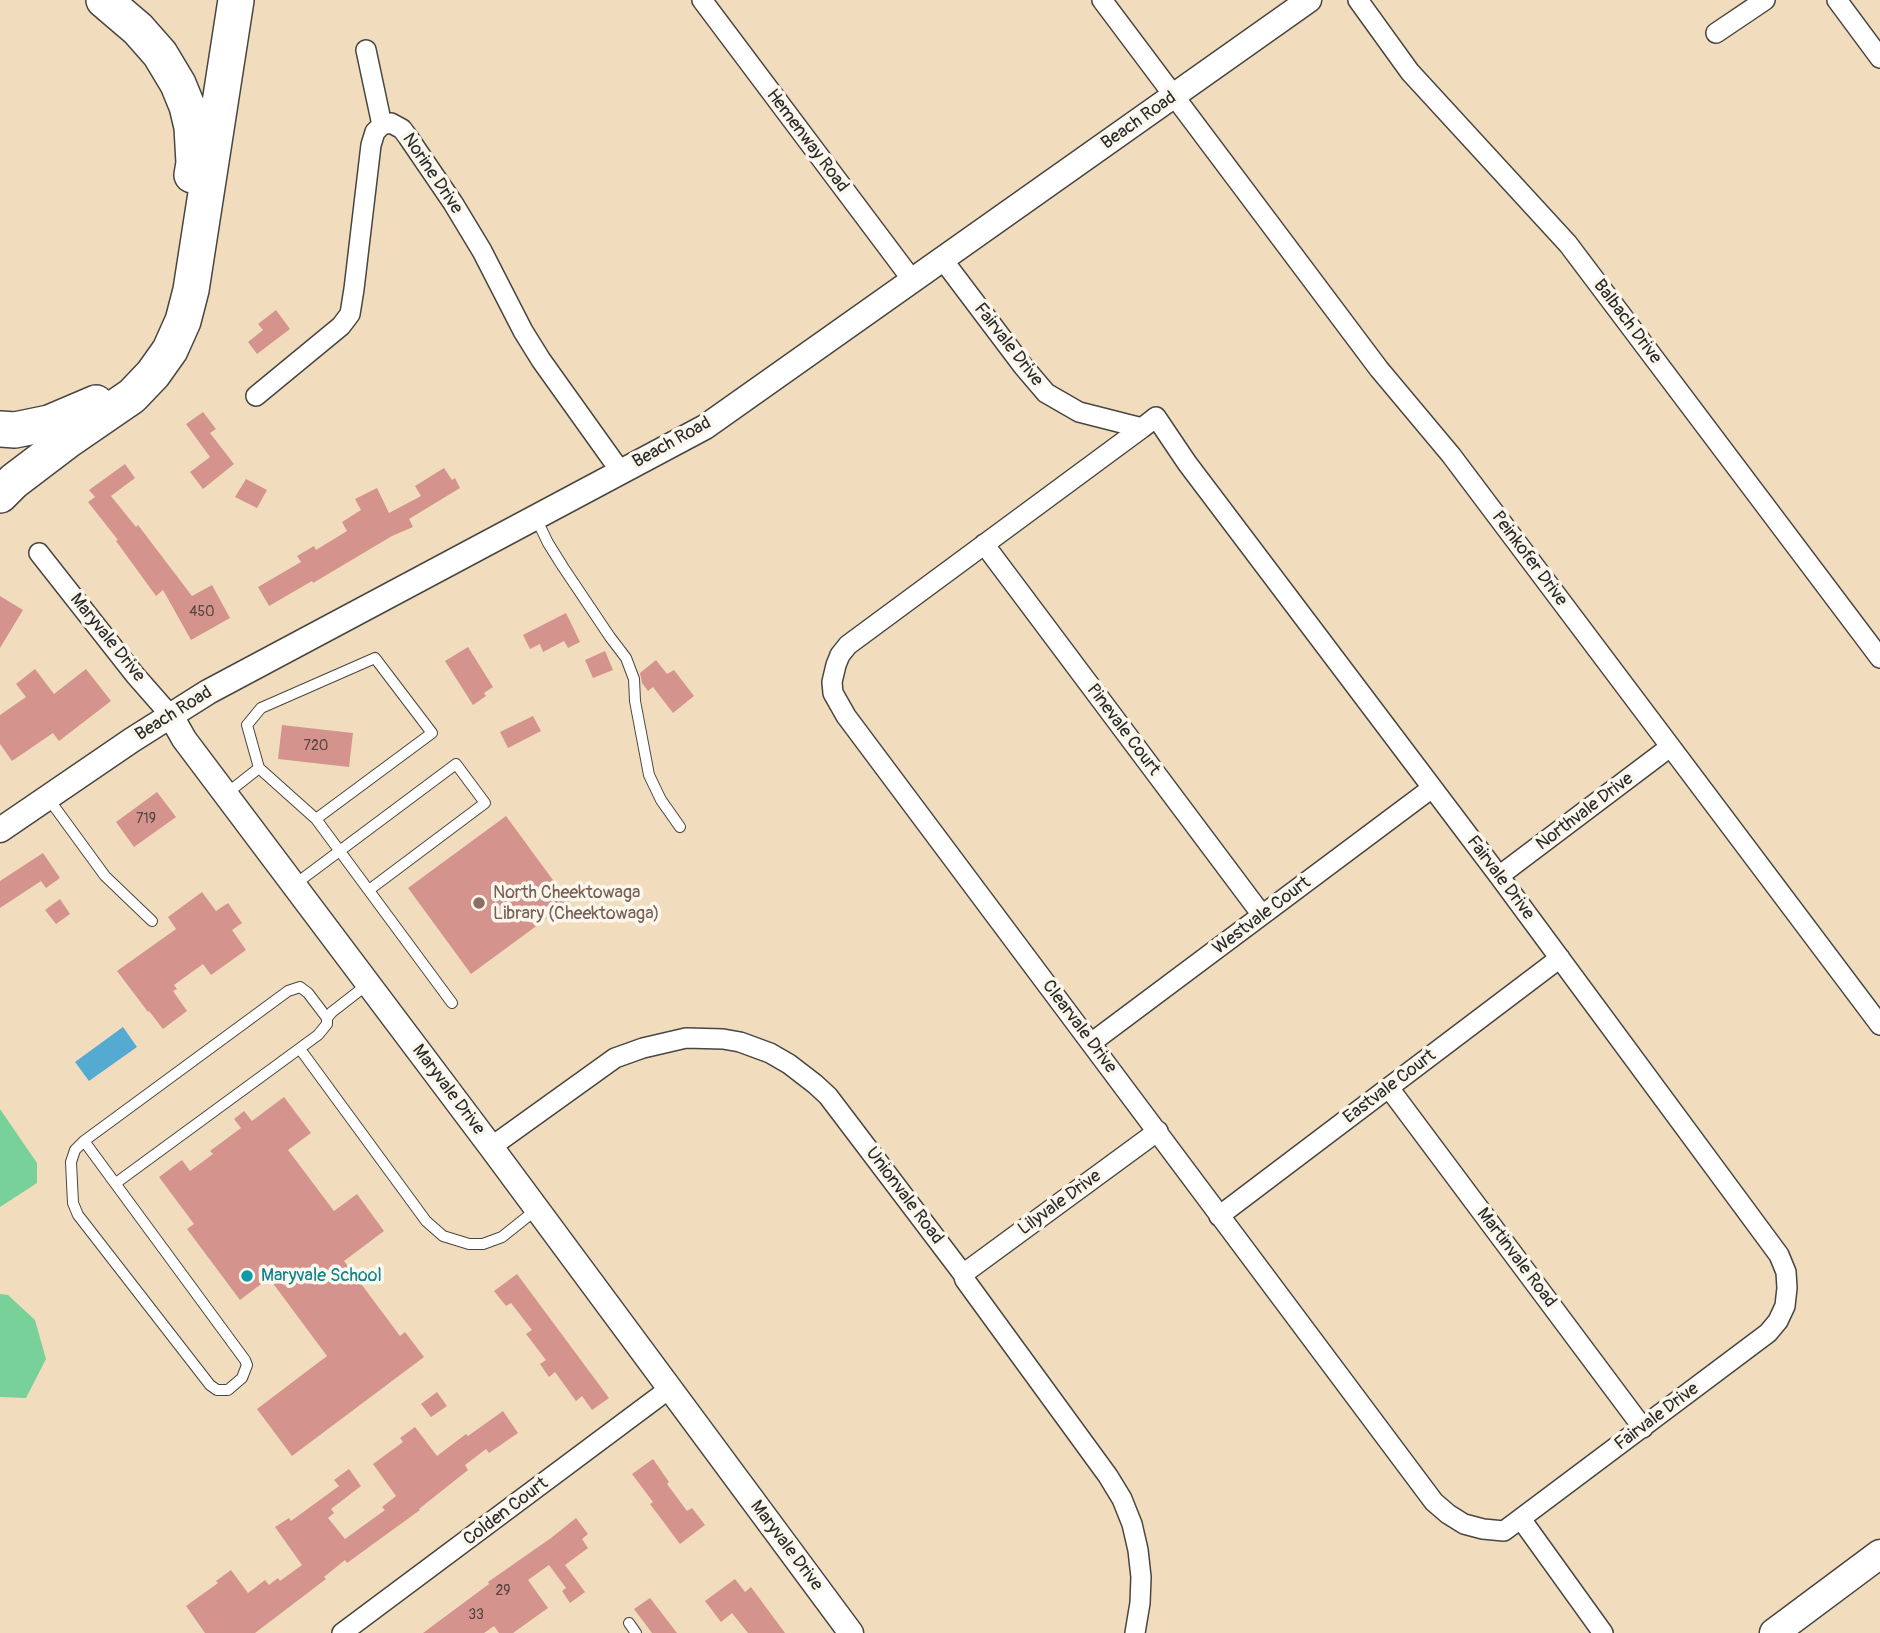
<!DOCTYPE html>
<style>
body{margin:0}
canvas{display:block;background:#f1ddbd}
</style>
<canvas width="1880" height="1633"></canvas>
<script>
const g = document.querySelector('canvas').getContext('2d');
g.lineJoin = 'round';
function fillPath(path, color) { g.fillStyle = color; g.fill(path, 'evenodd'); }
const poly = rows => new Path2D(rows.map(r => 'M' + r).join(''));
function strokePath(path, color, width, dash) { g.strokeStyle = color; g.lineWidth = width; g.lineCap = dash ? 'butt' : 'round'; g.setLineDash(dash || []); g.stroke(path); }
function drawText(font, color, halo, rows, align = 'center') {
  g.font = font + ' Pangolin,sans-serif'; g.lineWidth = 7; g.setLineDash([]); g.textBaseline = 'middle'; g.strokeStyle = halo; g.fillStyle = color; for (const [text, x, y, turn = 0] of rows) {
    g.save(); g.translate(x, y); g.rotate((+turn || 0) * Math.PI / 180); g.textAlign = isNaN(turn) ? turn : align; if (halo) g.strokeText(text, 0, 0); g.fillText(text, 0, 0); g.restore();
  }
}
fillPath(poly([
 [0,1109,37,1163,37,1183,0,1207],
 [0,1294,8,1295,35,1320,46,1359,26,1398,0,1397]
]), '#78d198');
fillPath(poly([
 [123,1027,137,1047,89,1081,75,1062]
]), '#54aad1');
fillPath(poly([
 [276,310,290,329,257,354,248,342,263,330,258,324],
 [203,412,216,429,210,433,234,464,203,489,190,472,210,457,186,424],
 [125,464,135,478,111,496,136,527,138,525,192,596,212,585,230,618,191,640,163,590,156,596,116,541,118,540,88,502,95,497,89,490],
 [444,468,452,480,455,478,460,488,409,519,413,527,392,536,313,583,312,581,269,606,258,587,301,562,297,556,314,546,316,550,347,531,342,522,361,510,355,499,377,488,389,513,421,496,415,486],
 [246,479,267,490,257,508,235,497],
 [0,596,23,610,0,648],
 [566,613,580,642,568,648,564,641,543,652,540,644,530,649,523,635],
 [468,647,493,687,484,693,486,696,473,705,445,661],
 [605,651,613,670,593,678,585,660],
 [656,660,667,674,674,670,694,696,673,713,653,687,648,691,642,683,640,673],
 [35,669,54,694,86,669,111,701,59,741,53,733,12,761,0,744,0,715,26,697,16,684],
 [533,716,541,731,508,748,500,732],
 [282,725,353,733,349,767,278,759],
 [157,792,176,817,134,847,116,822],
 [506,816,569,902,471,974,408,888],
 [43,853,60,878,46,888,41,881,0,908,0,881],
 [202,892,216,911,228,903,242,923,232,930,246,950,211,975,203,964,174,985,177,989,173,991,187,1011,163,1029,149,1011,148,1012,117,971,176,929,168,917],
 [60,899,70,914,56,924,45,910],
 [284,1097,311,1133,288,1150,334,1211,357,1194,384,1231,344,1261,400,1336,405,1332,424,1357,292,1456,257,1409,327,1356,269,1278,240,1300,187,1229,194,1224,159,1177,182,1160,190,1171,213,1154,210,1151,241,1128,234,1119,244,1111,252,1121],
 [517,1274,609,1398,592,1410,582,1396,576,1401,555,1372,549,1377,540,1364,546,1360,526,1334,532,1330,511,1303,506,1306,494,1291],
 [437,1392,447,1406,431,1417,421,1404],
 [503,1411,518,1433,489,1453,486,1449,465,1465,468,1470,419,1509,420,1510,347,1563,345,1560,324,1577,326,1579,255,1633,205,1633,186,1606,218,1583,216,1581,231,1570,248,1593,265,1580,269,1585,278,1578,280,1581,302,1565,275,1527,289,1518,291,1521,339,1486,334,1480,349,1469,361,1486,331,1509,334,1513,328,1518,345,1539,385,1510,382,1507,396,1496,373,1464,403,1442,400,1438,415,1427,437,1456,466,1434,468,1436],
 [653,1459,669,1482,667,1484,687,1511,692,1508,705,1525,680,1544,650,1504,653,1502,632,1474],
 [576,1518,588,1534,582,1539,588,1548,565,1565,585,1592,570,1603,562,1591,566,1588,549,1565,528,1580,548,1608,513,1633,499,1633,494,1626,484,1633,423,1633,489,1584,488,1582,551,1538],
 [735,1579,745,1592,751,1587,785,1633,748,1633,732,1613,721,1622,705,1601],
 [650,1598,677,1633,652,1633,634,1609]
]), '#d4938c');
const service = poly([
 [536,518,548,543,563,567,610,637,626,658,634,679,635,701,649,775,661,800,680,827],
 [259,768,316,819,452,1003],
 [226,794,259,768,247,725,261,708,375,658,432,733,316,819],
 [48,798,105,876,152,921],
 [294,885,456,764,485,803,369,890],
 [300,1049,426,1221,443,1236,469,1244,483,1244,502,1237,537,1209],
 [84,1141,245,1360,247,1365,242,1378,228,1390,217,1390,210,1385,78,1215,73,1203,71,1162,75,1150,84,1141,288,991,300,987,308,993,327,1018],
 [116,1183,318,1035,327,1024,327,1018,332,1012,368,984],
 [629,1623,636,1633]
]);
const minor = poly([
 [702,0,913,281],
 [1102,0,1379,369,1451,455,1880,1025],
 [1358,0,1410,72,1568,244,1880,658],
 [1837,0,1880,58],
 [1716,33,1765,0],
 [366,50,382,125],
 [943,260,1023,366,1046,393,1079,412,1142,428,1156,417,1187,463,1499,876,1779,1255,1786,1272,1787,1288,1785,1306,1778,1321,1768,1333,1504,1531,1483,1529,1464,1524,1448,1514,1434,1502,846,716,833,693,832,682,836,665,840,655,848,645,1142,428],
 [256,396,341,326,350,314,354,289,371,145,375,132,382,125,391,123,402,129,408,137,453,203,482,251,523,331,541,360,621,472],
 [984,544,1262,915],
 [39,553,135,675,171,716],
 [1499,876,1670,747],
 [1091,1043,1432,788],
 [1389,1088,1643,1428],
 [491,1147,615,1058,643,1048,686,1038,723,1039,740,1042,770,1053,789,1064,815,1084,828,1096,963,1274,965,1280,1108,1476,1122,1499,1132,1524,1138,1550,1141,1577,1140,1603,1135,1633],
 [1219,1216,1560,958],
 [963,1274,1158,1131],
 [1521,1519,1603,1633],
 [342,1633,669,1389]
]);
const tertiary = poly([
 [171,716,184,739,491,1147,851,1633],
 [0,830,132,740,208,692,705,427,1309,0]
]);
const secondary = poly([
 [1774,1633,1880,1554]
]);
const motorway = poly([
 [104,0,138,29,160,54,178,84,187,106,192,127,194,163,192,175],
 [0,429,15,430,49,423,96,403],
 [0,495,14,481,68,440,132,396,153,374,170,350,183,321,191,290,236,0]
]);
strokePath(service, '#494641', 12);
strokePath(minor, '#494641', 22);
strokePath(tertiary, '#494641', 27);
strokePath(secondary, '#494641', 31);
strokePath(motorway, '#494641', 38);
strokePath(service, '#fff', 10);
strokePath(minor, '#fff', 19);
strokePath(tertiary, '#fff', 24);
strokePath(secondary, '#fff', 28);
strokePath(motorway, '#fff', 35);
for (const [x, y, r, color] of [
 [479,903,7,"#8d6e63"],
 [247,1276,7,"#0f9aa8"]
]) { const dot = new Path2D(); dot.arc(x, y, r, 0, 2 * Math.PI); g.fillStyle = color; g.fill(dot); strokePath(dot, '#fbf7ec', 2.5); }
drawText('14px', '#554543', null, [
 ["450",202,612],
 ["720",316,746],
 ["719",146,819],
 ["29",503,1591],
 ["33",476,1615]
]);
drawText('18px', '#2b2b2b', '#fbf7ec', [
 ["Beach Road",1139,121,-35],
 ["Hemenway Road",807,141,53],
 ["Norine Drive",432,174,56],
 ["Balbach Drive",1627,322,53],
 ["Fairvale Drive",1008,345,52],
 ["Beach Road",672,443,-29],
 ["Peinkofer Drive",1529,559,53],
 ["Maryvale Drive",107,638,51],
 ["Beach Road",174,714,-32],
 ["Pinevale Court",1123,730,53],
 ["Northvale Drive",1585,812,-37],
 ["Fairvale Drive",1500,878,53],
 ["Westvale Court",1262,916,-37],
 ["Clearvale Drive",1079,1027,53],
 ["Eastvale Court",1390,1087,-37],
 ["Maryvale Drive",448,1090,53],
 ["Unionvale Road",904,1196,53],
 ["Lilyvale Drive",1060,1203,-36],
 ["Martinvale Road",1516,1258,53],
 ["Fairvale Drive",1657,1417,-37],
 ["Colden Court",506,1512,-37],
 ["Maryvale Drive",786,1546,53]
]);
drawText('18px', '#785e54', '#fbf7ec', [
 ["North Cheektowaga",493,893],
 ["Library (Cheektowaga)",493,914]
], 'left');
drawText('18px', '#0d838f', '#fbf7ec', [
 ["Maryvale School",261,1276]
], 'left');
</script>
